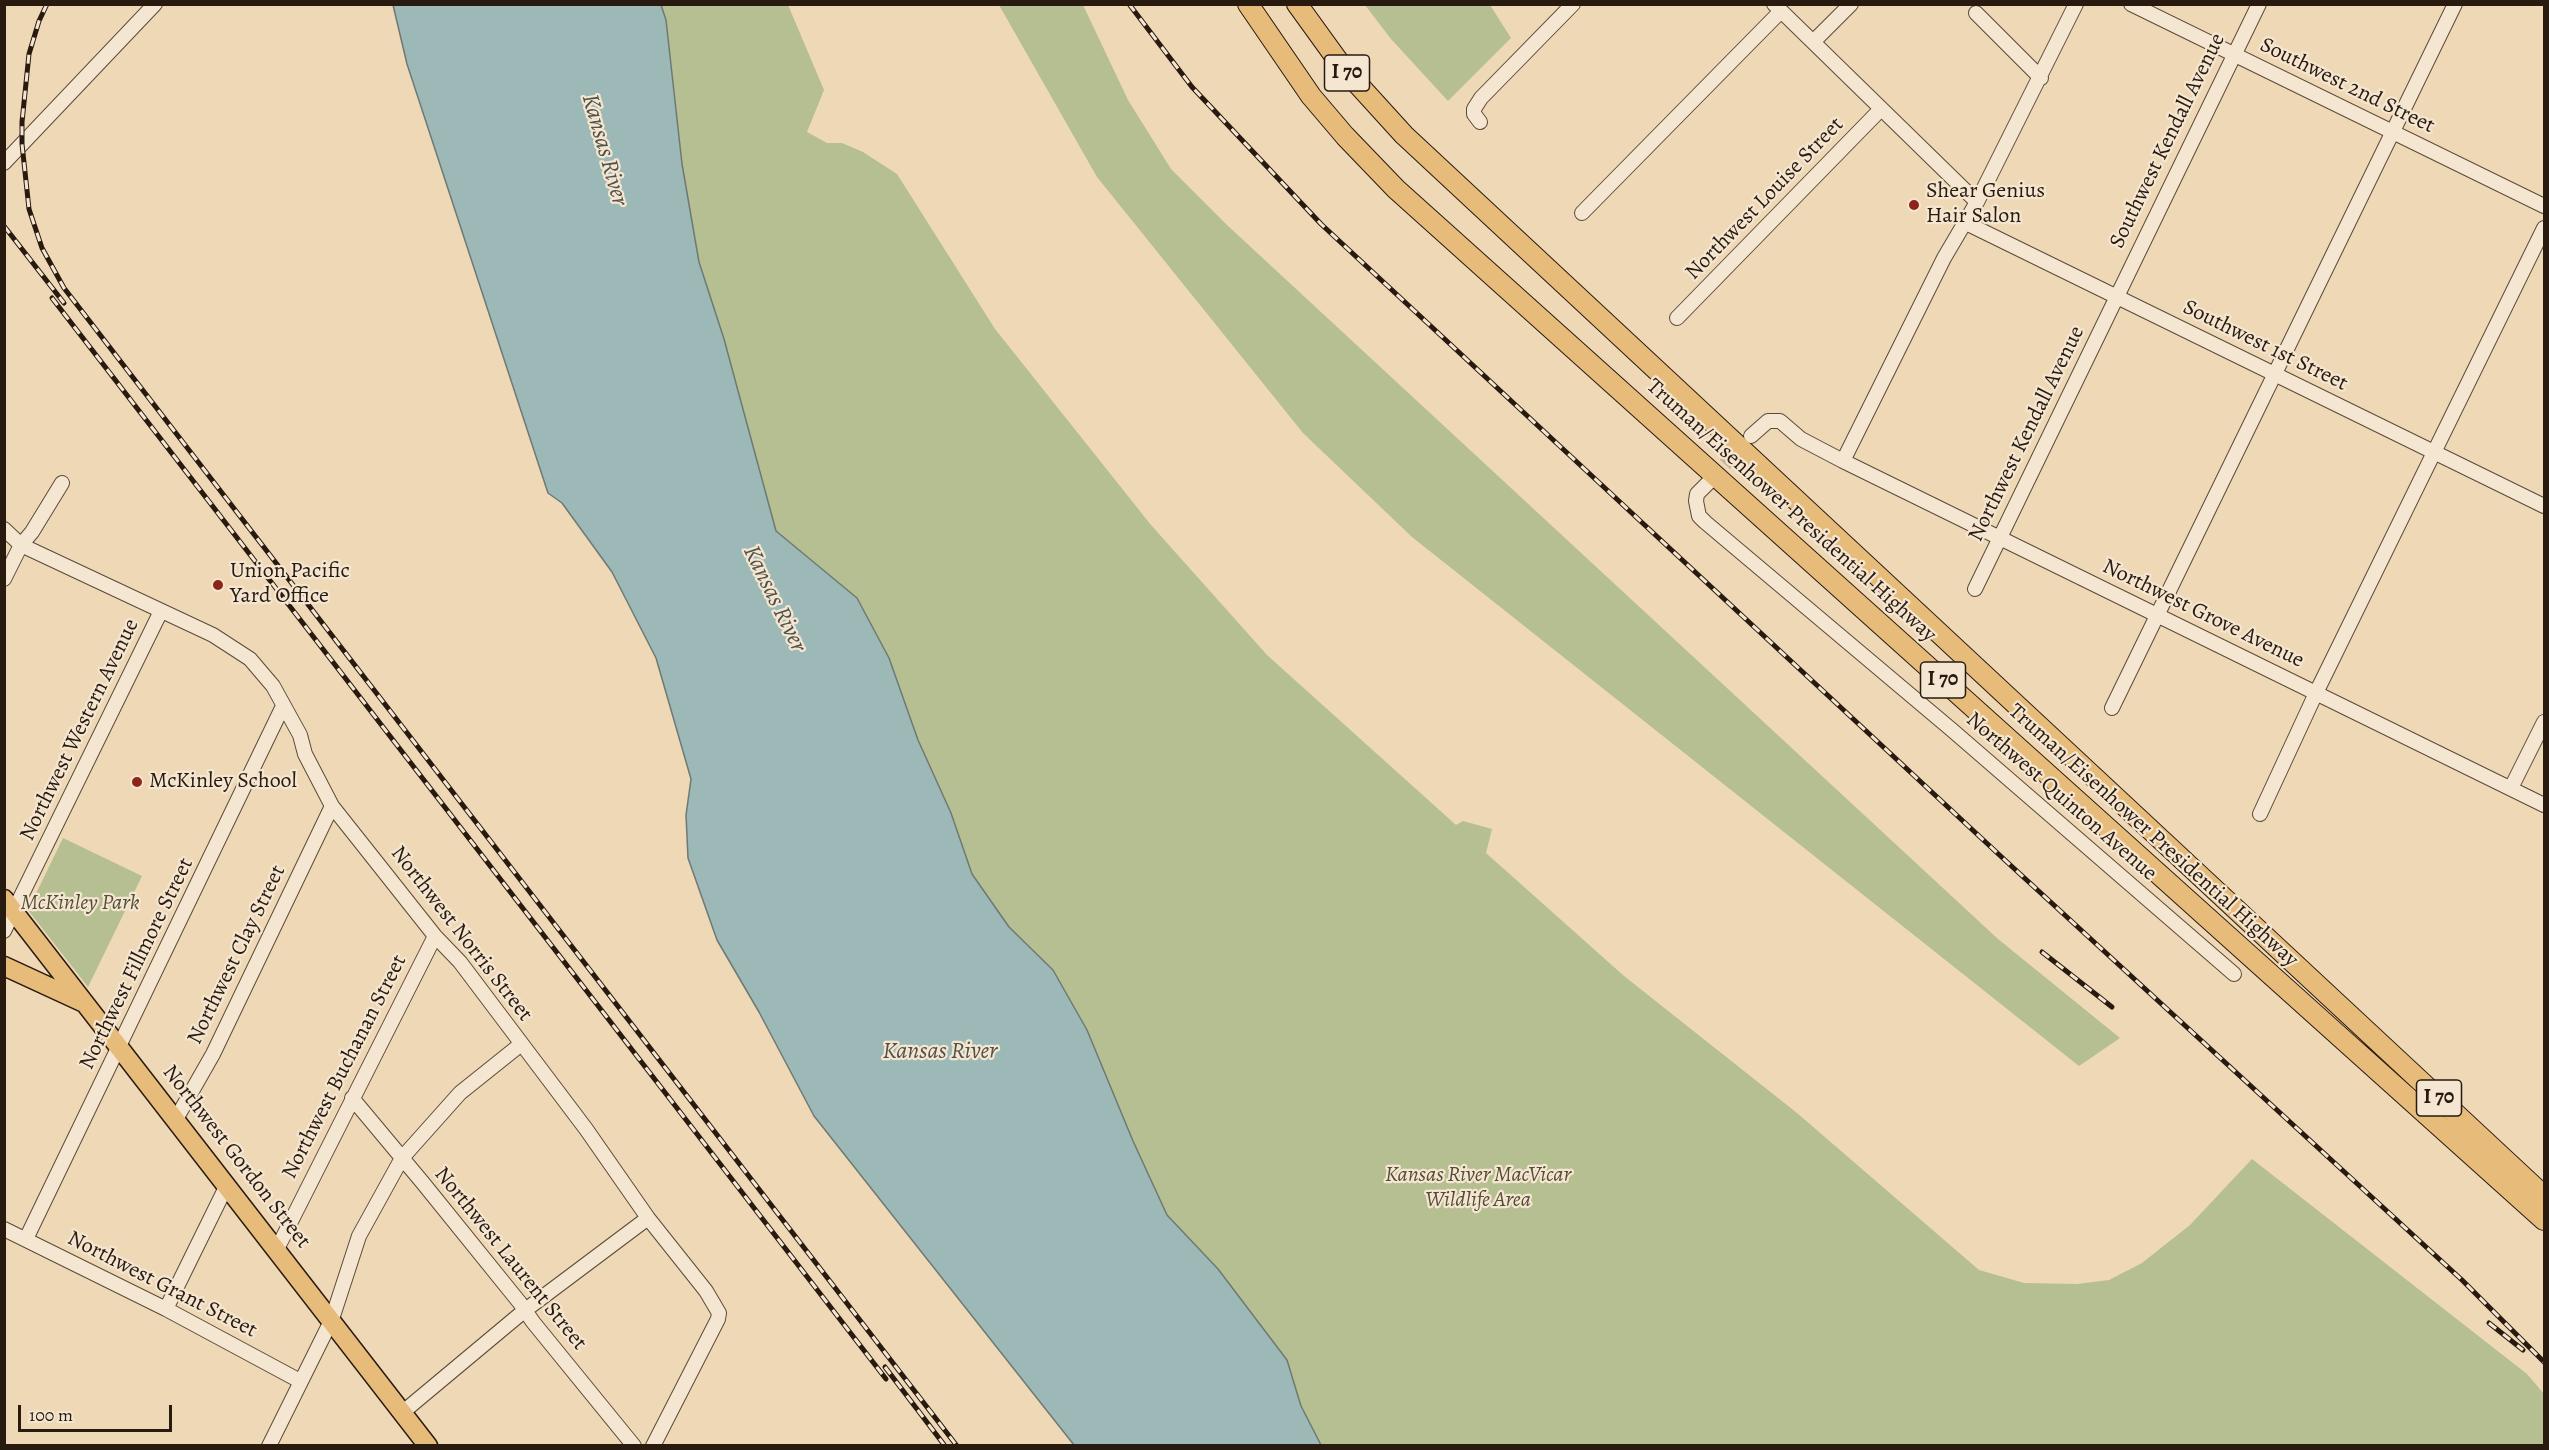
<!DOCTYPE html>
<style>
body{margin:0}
#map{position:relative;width:2549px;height:1450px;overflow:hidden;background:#eed8b6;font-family:Alegreya,serif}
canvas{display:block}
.frame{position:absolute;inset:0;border:6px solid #291a10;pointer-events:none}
.scale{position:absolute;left:18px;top:1405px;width:154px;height:27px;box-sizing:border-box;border:3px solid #291a10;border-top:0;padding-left:8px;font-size:18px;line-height:21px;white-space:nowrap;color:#291a10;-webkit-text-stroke:4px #f4e6d0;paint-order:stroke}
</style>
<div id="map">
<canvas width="2549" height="1450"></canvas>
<div class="frame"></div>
<div class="scale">100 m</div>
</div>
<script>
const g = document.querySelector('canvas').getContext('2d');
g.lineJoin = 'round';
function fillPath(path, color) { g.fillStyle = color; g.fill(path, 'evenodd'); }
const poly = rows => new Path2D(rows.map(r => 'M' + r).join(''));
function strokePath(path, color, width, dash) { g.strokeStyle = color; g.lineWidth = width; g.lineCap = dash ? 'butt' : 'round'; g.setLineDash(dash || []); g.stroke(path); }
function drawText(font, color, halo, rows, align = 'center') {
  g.font = font + ' Alegreya,serif'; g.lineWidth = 4.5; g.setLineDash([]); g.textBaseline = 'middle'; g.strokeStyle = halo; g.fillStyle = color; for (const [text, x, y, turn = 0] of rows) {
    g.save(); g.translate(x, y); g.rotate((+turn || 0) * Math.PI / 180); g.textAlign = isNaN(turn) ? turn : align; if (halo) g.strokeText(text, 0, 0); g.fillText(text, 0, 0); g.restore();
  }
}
fillPath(poly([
 [661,5,788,5,824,90,807,132,827,143,842,143,863,152,897,174,995,329,1151,525,1267,655,1456,825,1463,821,1492,829,1486,853,1624,976,1797,1113,1979,1270,2024,1283,2077,1284,2109,1280,2142,1263,2190,1225,2252,1159,2527,1374,2544,1394,2544,1445,1321,1445,1301,1406,1287,1360,1218,1269,1167,1215,1133,1141,1087,1030,1053,970,1009,927,972,874,951,813,918,740,889,658,857,598,776,531,724,339,699,262,682,164,666,20],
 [999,5,1083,5,1128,100,1171,169,1227,225,1998,939,2120,1038,2079,1066,1412,537,1303,433,1097,177],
 [1365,5,1490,5,1511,38,1448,101,1391,39],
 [63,838,142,876,88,987,28,910]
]), '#b5bf91');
const water = poly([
 [393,5,661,5,666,20,682,164,699,262,724,339,776,531,857,598,889,658,918,740,951,813,972,874,1009,927,1053,970,1087,1030,1133,1141,1167,1215,1218,1269,1287,1360,1301,1406,1321,1445,1074,1445,814,1116,759,1012,717,940,688,858,686,815,691,779,656,658,612,572,562,503,548,493,407,64,393,5]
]);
fillPath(water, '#9cb8b7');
strokePath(water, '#6e7974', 1.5);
strokePath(poly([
 [1711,480,1745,442]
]), '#c7b295', 14, [14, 7]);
const minor = poly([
 [1774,4,1977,202],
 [2131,4,2544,206],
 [1976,13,2041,78],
 [1814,41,1851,4],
 [1480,122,1474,114,1474,109,1481,98,1573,4],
 [4,163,155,4],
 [1582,213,1781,11],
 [1966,223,2544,506],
 [1677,318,1881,109],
 [1751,436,1768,421,1780,421,1801,439,1843,461,2544,805],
 [1843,461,1944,258,1977,202,2076,4],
 [1711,480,1697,494,1696,501,1699,516,1705,522,1952,730,2234,974],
 [4,529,21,545,213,635,250,659,273,686,300,735,305,754,332,806,435,936,460,962,586,1129,648,1218,706,1291,719,1313,718,1319,653,1446],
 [4,579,21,545,32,532,62,483],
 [1975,589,2259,4],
 [2112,708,2455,4],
 [2511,788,2544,722],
 [2260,814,2316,693,2544,228],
 [4,931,161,611],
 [352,1098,423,1183,520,1303,533,1322,634,1446],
 [176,1119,213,1054,332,806],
 [4,1229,166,1309,300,1381],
 [26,1239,283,706],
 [277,1249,435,936],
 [166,1309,227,1185],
 [403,1412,524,1311,648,1218],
 [269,1446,332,1319,359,1236,402,1158,460,1093,520,1045]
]);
const major = poly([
 [4,899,428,1446],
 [4,966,82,1002]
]);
const highway = poly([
 [1248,4,1311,96,1345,136,1396,189,2544,1220],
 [1297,4,1344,69,1404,135,2544,1196]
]);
strokePath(minor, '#5a4a3a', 16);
strokePath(major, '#291a10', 21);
strokePath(highway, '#291a10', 22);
strokePath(minor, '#f4e6d0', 14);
strokePath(major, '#e7bc7b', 18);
strokePath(highway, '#e7bc7b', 20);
const rail = poly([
 [47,4,39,21,29,54,22,122,22,144,29,209,42,248,64,288,957,1446],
 [1129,4,1192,87,1321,224,2007,862,2462,1280,2544,1362],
 [4,226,64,303],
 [52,298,886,1379],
 [2042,952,2112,1007],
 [2489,1323,2523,1350],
 [885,1367,945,1446]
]);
strokePath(rail, '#291a10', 5);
strokePath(rail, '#f4e6d0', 3, [9]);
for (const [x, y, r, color] of [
 [1914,205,6,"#8f2418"],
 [218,585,6,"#8f2418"],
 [137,782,6,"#8f2418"]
]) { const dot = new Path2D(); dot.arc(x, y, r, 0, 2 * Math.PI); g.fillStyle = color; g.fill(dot); strokePath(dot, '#f4e6d0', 2); }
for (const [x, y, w] of [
 [1347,73,45],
 [1943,680,45],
 [2439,1098,45]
]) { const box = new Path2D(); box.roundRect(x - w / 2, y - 18, w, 36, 4.5); g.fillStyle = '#f4e6d0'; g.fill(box); strokePath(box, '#291a10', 1.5); }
drawText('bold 21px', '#291a10', null, [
 ["I 70",1347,73],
 ["I 70",1943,680],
 ["I 70",2439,1098]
]);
drawText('22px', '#291a10', '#f4e6d0', [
 ["Southwest 2nd Street",2347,86,26],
 ["Southwest Kendall Avenue",2168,141,-64],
 ["Northwest Louise Street",1765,199,-46],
 ["Southwest 1st Street",2265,346,26],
 ["Northwest Kendall Avenue",2027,434,-64],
 ["Truman/Eisenhower Presidential Highway",1791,511,42],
 ["Northwest Grove Avenue",2203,614,26],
 ["Northwest Western Avenue",80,730,-64],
 ["Northwest Quinton Avenue",2061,797,41],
 ["Truman/Eisenhower Presidential Highway",2153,836,42],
 ["Northwest Norris Street",461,934,52],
 ["Northwest Clay Street",237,955,-64],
 ["Northwest Fillmore Street",137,964,-64],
 ["Northwest Buchanan Street",345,1067,-63],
 ["Northwest Gordon Street",236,1157,52],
 ["Northwest Laurent Street",510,1259,51],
 ["Northwest Grant Street",162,1285,27]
]);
drawText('22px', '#291a10', '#f4e6d0', [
 ["Shear Genius",1926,192],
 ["Hair Salon",1926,217],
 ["Union Pacific",230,572],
 ["Yard Office",230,597],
 ["McKinley School",149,782]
], 'left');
drawText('italic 22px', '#534c37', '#f4e6d0', [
 ["McKinley Park",80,904],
 ["Kansas River MacVicar",1478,1176],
 ["Wildlife Area",1478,1201]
]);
drawText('italic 24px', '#51514a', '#f4e6d0', [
 ["Kansas River",604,150,74],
 ["Kansas River",774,599,64],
 ["Kansas River",940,1052]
]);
</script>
